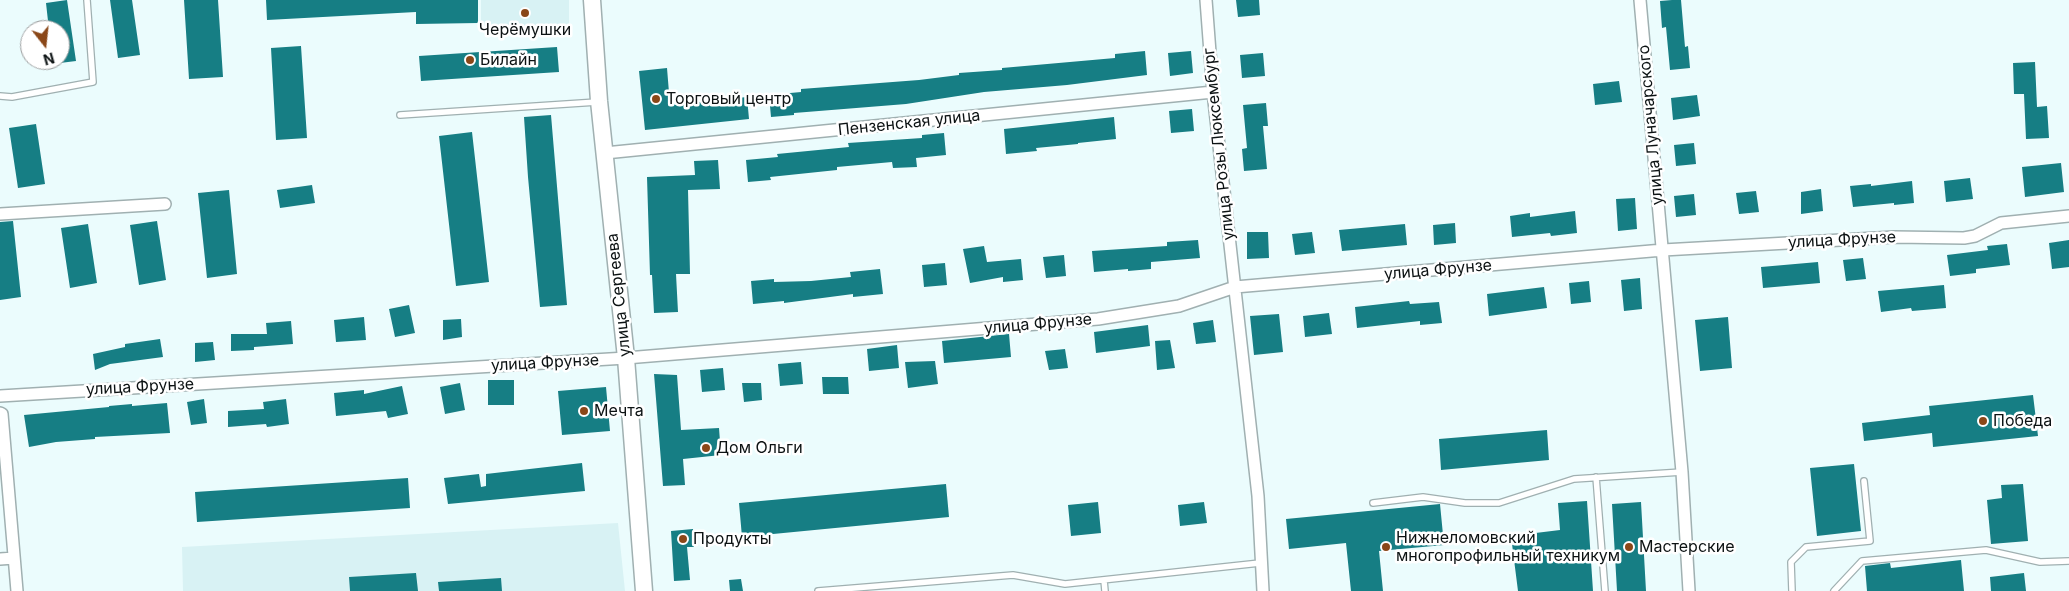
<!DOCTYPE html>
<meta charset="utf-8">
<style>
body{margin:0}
#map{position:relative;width:2069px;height:591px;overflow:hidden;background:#ebfcfd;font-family:Inter,sans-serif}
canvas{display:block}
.north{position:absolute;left:20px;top:20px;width:50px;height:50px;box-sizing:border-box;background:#fff;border:1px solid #9ea0a1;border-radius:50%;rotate:164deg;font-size:14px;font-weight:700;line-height:20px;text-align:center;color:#0c1213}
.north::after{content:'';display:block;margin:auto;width:18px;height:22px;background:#8a4718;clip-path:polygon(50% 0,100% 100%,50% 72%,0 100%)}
</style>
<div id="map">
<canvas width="2069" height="591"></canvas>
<div class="north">N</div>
</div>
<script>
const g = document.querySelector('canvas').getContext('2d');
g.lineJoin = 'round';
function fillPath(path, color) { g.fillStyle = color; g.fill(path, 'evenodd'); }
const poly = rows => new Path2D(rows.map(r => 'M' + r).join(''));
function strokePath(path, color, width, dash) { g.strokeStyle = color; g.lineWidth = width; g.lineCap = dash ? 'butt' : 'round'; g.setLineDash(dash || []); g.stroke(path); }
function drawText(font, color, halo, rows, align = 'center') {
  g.font = font + ' Inter,sans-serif'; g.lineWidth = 5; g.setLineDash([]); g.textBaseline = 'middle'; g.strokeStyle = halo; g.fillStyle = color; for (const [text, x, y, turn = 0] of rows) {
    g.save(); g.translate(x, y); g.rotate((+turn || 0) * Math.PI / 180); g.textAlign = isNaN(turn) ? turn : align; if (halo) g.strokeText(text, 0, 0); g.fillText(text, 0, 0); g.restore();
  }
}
fillPath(poly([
 [481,0,569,0,569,27,481,26],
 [618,523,625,591,183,591,182,547]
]), '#d8f2f4');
fillPath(poly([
 [67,0,76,61,60,63,60,30,49,30,46,3],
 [110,0,132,0,140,55,118,58],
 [184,0,218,0,223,77,189,79],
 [266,0,478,0,478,23,416,24,416,12,267,20],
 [1236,0,1259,0,1260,15,1238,17],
 [1672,0,1681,0,1685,47,1688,46,1690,68,1670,70,1666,27,1662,28,1660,1],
 [301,46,307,138,276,140,271,48],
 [557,47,559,72,421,81,419,56],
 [1145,51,1147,75,1067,85,984,92,906,104,794,113,794,115,771,117,769,95,801,92,801,89,919,80,959,75,959,73,1002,70,1002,68,1115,58,1115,54],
 [1191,51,1193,73,1170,76,1168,53],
 [1263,53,1265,76,1242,78,1240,55],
 [2035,62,2037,107,2047,106,2049,138,2026,139,2024,94,2014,94,2013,63],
 [667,68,670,105,747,97,749,119,645,130,639,71],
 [1619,81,1622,102,1595,105,1593,84],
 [1697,95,1700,116,1673,120,1671,98],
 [1266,103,1268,126,1263,126,1267,169,1244,171,1242,149,1247,148,1243,105],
 [1192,109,1194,131,1171,133,1169,111],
 [551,115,567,305,540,307,528,177,524,117],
 [1114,117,1116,139,1078,143,1078,144,1036,148,1037,151,1006,154,1004,129],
 [36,124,45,184,18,188,9,128],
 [472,132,489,282,456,286,439,136],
 [944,133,946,155,916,158,917,167,893,168,892,162,837,167,837,170,770,177,771,180,748,182,746,160,778,157,777,154,849,147,848,143,922,138,922,135],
 [1694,143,1696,164,1676,166,1674,145],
 [718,160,720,189,688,190,690,274,676,274,678,312,654,313,652,275,650,275,647,177,695,175,694,161],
 [2061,163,2064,192,2025,197,2022,167],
 [1970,178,1973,199,1946,202,1944,181],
 [1912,181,1914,203,1894,205,1894,203,1853,207,1850,186,1871,184,1871,186],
 [312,185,315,203,280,208,277,190],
 [1821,189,1823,211,1801,214,1801,192],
 [229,190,237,274,207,278,198,193],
 [1756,191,1759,212,1739,214,1736,193],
 [1694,194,1696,215,1676,217,1674,196],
 [1635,198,1637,229,1618,231,1616,199],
 [1575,211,1577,233,1551,236,1550,233,1512,237,1510,216,1530,213,1530,217],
 [13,221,21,297,0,300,0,222],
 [157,221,166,280,139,285,130,225],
 [1455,223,1456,243,1434,245,1433,225],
 [88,224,97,283,70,288,61,228],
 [1405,224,1407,245,1342,251,1339,230],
 [1247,232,1268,232,1269,258,1247,259],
 [1312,232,1315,253,1295,255,1292,234],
 [1198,240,1200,258,1151,262,1151,269,1128,271,1128,269,1094,272,1092,251,1167,246,1167,242],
 [2069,240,2069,267,2052,269,2049,243],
 [2007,244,2010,265,1976,269,1976,273,1950,276,1947,255,1988,250,1987,246],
 [984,246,987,262,1021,259,1023,280,1003,282,1003,277,970,283,963,249],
 [1064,255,1066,276,1046,278,1043,257],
 [1863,258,1866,279,1846,281,1843,260],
 [1818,262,1820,283,1763,288,1761,267],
 [945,263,947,285,924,287,922,265],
 [880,269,883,294,853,297,853,294,784,303,784,301,753,304,751,281,774,279,774,282,811,281,851,277,850,272],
 [1640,278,1642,309,1624,311,1621,280],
 [1589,281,1591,302,1571,304,1569,283],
 [1944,285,1946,308,1912,311,1911,308,1881,312,1878,291],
 [1544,287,1547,308,1489,316,1487,294],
 [1409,301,1410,304,1439,302,1442,323,1420,325,1420,321,1357,328,1355,307],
 [409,305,415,333,395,337,389,309],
 [1329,313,1332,334,1305,337,1303,316],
 [1279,314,1283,352,1254,355,1250,316],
 [364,317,366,340,336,342,334,320],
 [1728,317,1732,368,1700,371,1695,320],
 [461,319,462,337,443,340,443,320],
 [1213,320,1216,342,1196,344,1193,323],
 [291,321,293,344,254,347,254,350,231,351,231,334,267,334,266,323],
 [1148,325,1150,346,1096,353,1094,332],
 [1009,334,1011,357,944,363,942,341],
 [160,339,163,357,110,364,95,370,93,354,125,347,125,344],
 [1170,340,1175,368,1157,370,1155,341],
 [213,342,215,360,195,362,195,343],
 [897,345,899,368,869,371,867,349],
 [1065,349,1068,368,1049,370,1045,351],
 [935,361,938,384,908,388,905,362],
 [801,362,803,384,780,386,778,364],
 [723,368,725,390,702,392,700,370],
 [654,374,677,375,681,430,719,428,721,455,683,459,685,485,663,486],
 [822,377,848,377,849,394,823,394],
 [488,380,514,380,514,405,488,405],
 [460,383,465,410,445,414,440,387],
 [742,383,761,383,762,400,744,402],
 [402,386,408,414,388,418,386,411,336,416,334,393,364,390,364,394],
 [606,387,610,431,562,435,558,391],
 [2033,395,2038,436,1933,447,1932,433,1864,441,1862,423,1930,415,1929,406],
 [204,399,207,423,191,425,187,402],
 [286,399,289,424,267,427,266,424,228,427,228,411,264,409,263,402],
 [167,403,170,433,95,437,95,439,56,442,29,447,24,415,109,407,109,406,132,404,132,406],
 [1547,430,1549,460,1441,470,1439,439],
 [582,463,585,491,448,504,444,478,479,474,481,487,486,486,486,474],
 [1854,464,1861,531,1817,536,1810,468],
 [408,478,410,508,197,522,195,492],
 [946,484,949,517,742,537,739,503],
 [2023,484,2028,541,1991,544,1987,500,2002,498,2001,485],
 [1587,501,1593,591,1518,591,1511,536,1560,530,1558,503],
 [1098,502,1101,533,1071,536,1068,505],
 [1204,502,1207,523,1180,526,1178,505],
 [1641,502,1646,591,1617,591,1612,504],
 [1440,504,1444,545,1379,551,1383,591,1351,591,1346,543,1289,549,1286,519],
 [693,529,694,547,687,547,690,580,674,581,671,531],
 [1961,560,1964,591,1867,591,1865,566,1890,563,1891,568],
 [416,573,418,591,350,591,349,577],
 [2024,573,2026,591,1991,591,1990,577],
 [501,578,502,591,439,591,438,582],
 [741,579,743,591,730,591,729,580]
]), '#167e84');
const lane = poly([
 [0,96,12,97,93,82,87,0],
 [400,115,597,102],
 [1596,477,1605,591],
 [1373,503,1423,497,1465,503,1499,503,1574,479,1682,472],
 [1104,580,1105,591],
 [818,591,1013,575,1065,584,1260,563],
 [1792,591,1791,562,1806,547,1870,541,1864,481],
 [1834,591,1862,561,1986,550,2040,562,2069,561]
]);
const street = poly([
 [1206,0,1213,92,1258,496,1263,591],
 [1640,0,1682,472,1689,591],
 [605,153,1213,92],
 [0,214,165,204],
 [0,396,626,358,1098,319,1179,306,1235,287,1663,250,1894,237,1964,238,1975,236,2001,223,2069,216],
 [0,413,2,414,17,591],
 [0,559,14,558]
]);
const secondary = poly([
 [592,0,599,101,626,358,644,591]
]);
strokePath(lane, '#a0b0b1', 8);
strokePath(street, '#a0b0b1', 14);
strokePath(secondary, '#a0b0b1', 19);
strokePath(lane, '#fff', 5.5);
strokePath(street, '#fff', 11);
strokePath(secondary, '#fff', 16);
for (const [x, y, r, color] of [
 [525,13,5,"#8a4718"],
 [470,60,5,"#8a4718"],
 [656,99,5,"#8a4718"],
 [584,411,5,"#8a4718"],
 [1983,421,5,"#8a4718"],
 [706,448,5,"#8a4718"],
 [683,539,5,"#8a4718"],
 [1386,547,5,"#8a4718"],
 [1629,547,5,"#8a4718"]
]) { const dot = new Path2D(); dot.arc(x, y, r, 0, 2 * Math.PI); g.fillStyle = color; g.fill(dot); strokePath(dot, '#fff', 2); }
drawText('16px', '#0c1213', '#fff', [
 ["Черёмушки",525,30,"center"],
 ["Билайн",480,60],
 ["Торговый центр",666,99],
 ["Мечта",594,411],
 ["Победа",1993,421],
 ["Дом Ольги",716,448],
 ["Нижнеломовский",1396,538],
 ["многопрофильный техникум",1396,556],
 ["Продукты",693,539],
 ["Мастерские",1639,547]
], 'left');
drawText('16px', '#0c1213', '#fff', [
 ["Пензенская улица",909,123,-6],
 ["улица Луначарского",1651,125,-95],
 ["улица Розы Люксембург",1219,144,-96],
 ["улица Фрунзе",1842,240,-3],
 ["улица Фрунзе",1438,270,-5],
 ["улица Сергеева",619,295,-96],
 ["улица Фрунзе",1038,324,-5],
 ["улица Фрунзе",545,363,-3],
 ["улица Фрунзе",140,387,-3]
]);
</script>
